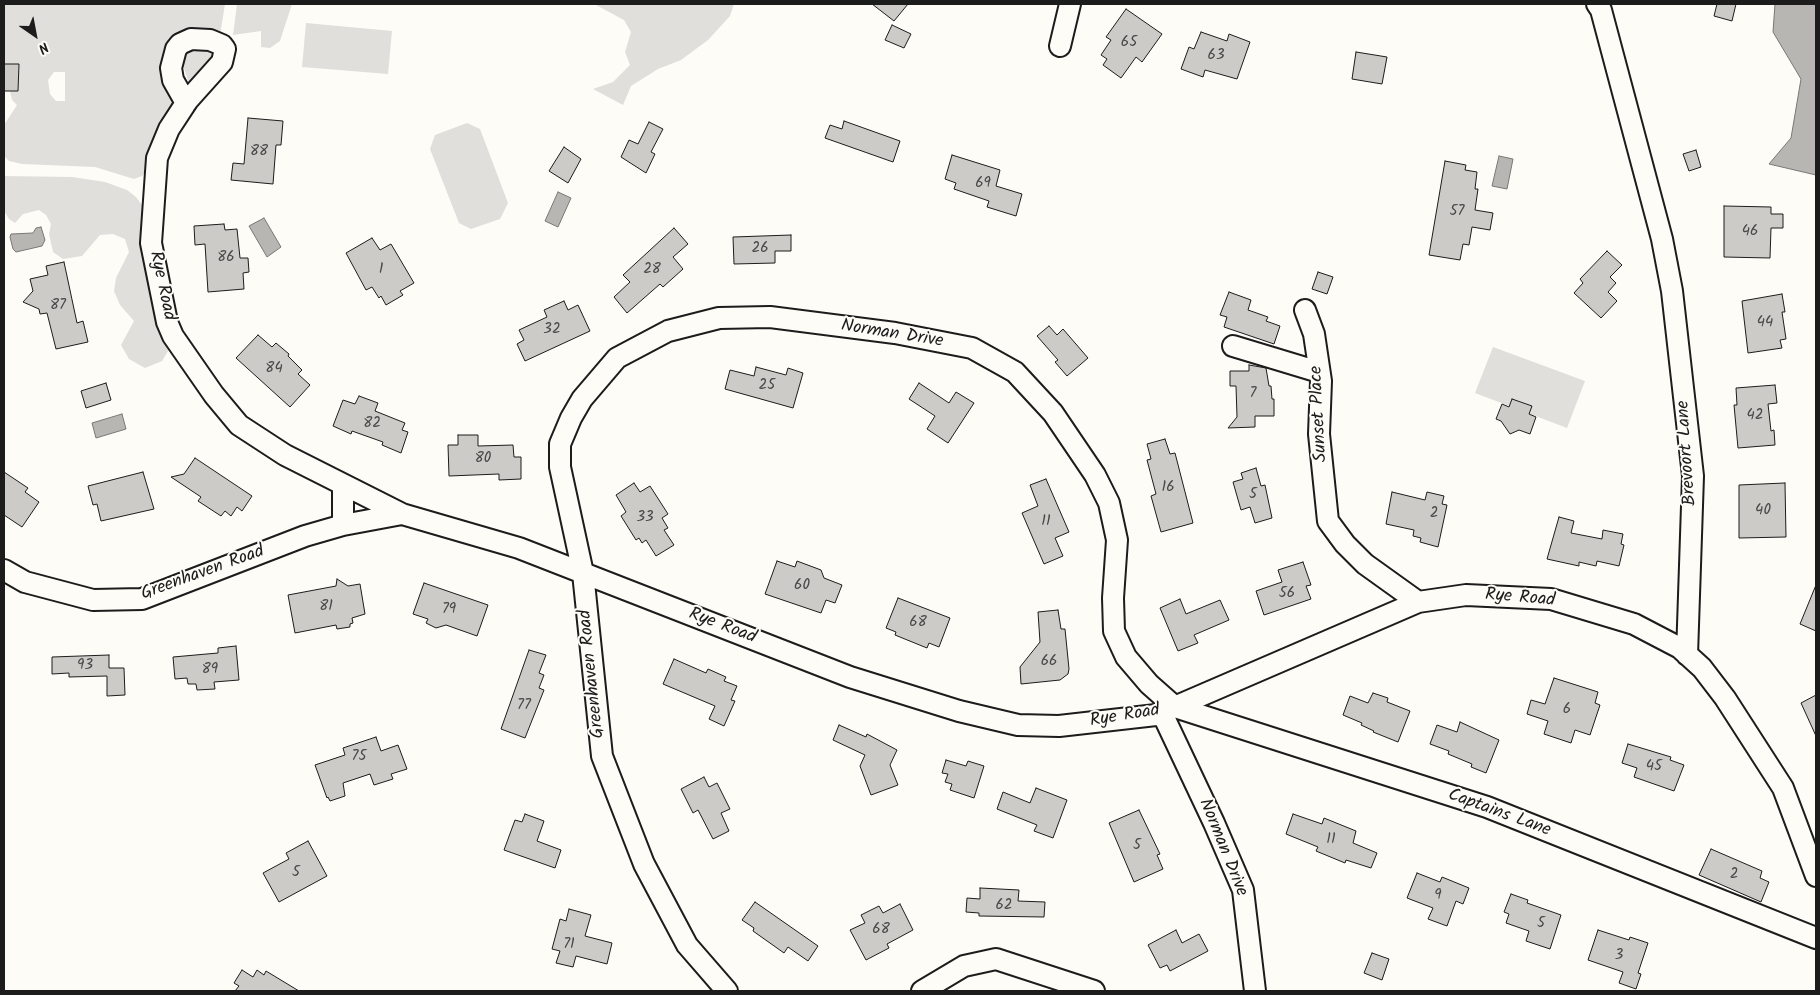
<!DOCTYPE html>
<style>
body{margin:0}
#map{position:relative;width:1820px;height:995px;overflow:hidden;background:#fdfcf7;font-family:Kalam,sans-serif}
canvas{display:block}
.frame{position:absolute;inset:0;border:5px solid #1c1c1c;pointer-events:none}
.north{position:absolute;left:10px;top:10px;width:50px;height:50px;-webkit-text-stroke:4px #fdfcf7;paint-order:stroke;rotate:147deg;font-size:14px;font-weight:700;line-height:20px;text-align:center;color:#1c1c1c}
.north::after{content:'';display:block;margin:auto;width:18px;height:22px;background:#1c1c1c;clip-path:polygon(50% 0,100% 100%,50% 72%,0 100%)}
</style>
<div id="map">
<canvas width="1820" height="995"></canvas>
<div class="frame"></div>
<div class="north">N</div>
</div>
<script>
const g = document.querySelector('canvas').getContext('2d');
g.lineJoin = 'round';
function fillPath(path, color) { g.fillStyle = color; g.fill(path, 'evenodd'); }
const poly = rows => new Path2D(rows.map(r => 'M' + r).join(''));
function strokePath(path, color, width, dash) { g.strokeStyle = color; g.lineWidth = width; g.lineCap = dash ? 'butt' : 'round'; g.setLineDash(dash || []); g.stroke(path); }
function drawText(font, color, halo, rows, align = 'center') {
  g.font = font + ' Kalam,sans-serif'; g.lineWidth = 4; g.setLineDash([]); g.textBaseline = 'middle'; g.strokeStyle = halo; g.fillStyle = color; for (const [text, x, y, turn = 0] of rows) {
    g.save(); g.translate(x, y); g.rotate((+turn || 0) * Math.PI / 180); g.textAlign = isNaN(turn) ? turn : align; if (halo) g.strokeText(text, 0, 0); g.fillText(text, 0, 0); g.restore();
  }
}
fillPath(poly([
 [4,4,225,4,220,35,176,36,167,44,163,61,175,102,147,170,142,176,134,179,95,167,22,164,9,161,4,156,4,125,17,105,12,100,10,91,18,91,19,65,4,64],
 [54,72,65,72,65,101,56,101,50,94,48,80],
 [237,4,292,4,280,41,270,48,261,47,261,31,233,35],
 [594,4,734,4,730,16,708,40,681,60,658,69,631,86,623,105,593,89,613,82,630,65,625,52,631,32,624,20],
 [306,23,392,31,388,74,302,67],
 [195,48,203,48,211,54,212,59,190,87,183,65,184,56,189,50],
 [467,123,480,129,508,203,500,219,471,229,459,223,430,149,435,135],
 [4,176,72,177,105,182,127,190,136,197,145,209,154,300,168,351,162,361,145,368,129,359,121,345,134,321,120,305,114,291,116,278,129,252,125,239,113,234,100,235,82,256,63,259,53,252,49,234,51,224,46,215,39,210,23,214,15,223,9,219,4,211],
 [1493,347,1585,381,1567,428,1475,393]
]), '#e0dfdb');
const water = poly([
 [1775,4,1816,4,1816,175,1769,164,1791,138,1801,79,1773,32,1775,4],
 [1499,156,1513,159,1507,189,1492,186,1499,156],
 [558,192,571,198,558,227,545,221,558,192],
 [264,218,281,247,267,257,249,226,264,218],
 [41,227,45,240,42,246,16,252,13,249,10,237,11,234,33,233,36,228,41,227],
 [122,414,126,429,96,438,92,423,122,414]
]);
fillPath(water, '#b7b6b2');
strokePath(water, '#797876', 1);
const building = poly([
 [872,4,908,4,894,21,872,4],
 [1717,4,1736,4,1732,21,1714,16,1717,4],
 [1126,9,1162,34,1142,62,1136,57,1121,78,1103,65,1107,59,1101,55,1111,40,1106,37,1126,9],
 [892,25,911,34,904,48,885,40,892,25],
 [1201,32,1227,41,1229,34,1250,42,1237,79,1205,70,1203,77,1181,69,1189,47,1194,49,1201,32],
 [1356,52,1387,57,1382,84,1352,79,1356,52],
 [4,64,19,64,18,91,4,91,4,64],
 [248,118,283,121,281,145,276,145,273,184,231,180,233,163,244,164,248,118],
 [844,121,900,141,893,162,825,138,830,125,842,129,844,121],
 [649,122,663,129,651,152,655,154,646,173,621,157,629,140,638,144,649,122],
 [564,147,581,159,568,183,549,171,564,147],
 [1696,150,1701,167,1689,171,1683,154,1696,150],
 [952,155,1000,170,996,186,1022,194,1016,216,987,207,989,201,954,189,956,183,945,179,952,155],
 [1445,161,1466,165,1465,170,1477,172,1475,189,1478,189,1475,210,1493,213,1490,230,1472,227,1469,245,1463,244,1460,260,1429,255,1445,161],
 [1724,206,1771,207,1771,214,1783,214,1783,228,1771,228,1770,258,1724,257,1724,206],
 [224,224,225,230,237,229,240,258,248,258,249,272,243,273,244,289,208,292,205,244,195,245,194,226,224,224],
 [674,228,688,244,673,257,683,269,663,287,660,284,627,313,614,297,630,282,623,275,674,228],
 [791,235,791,251,775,251,775,263,734,264,733,237,791,235],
 [372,238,380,250,391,244,414,283,400,291,403,295,386,305,381,296,379,298,372,287,366,290,346,253,372,238],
 [1607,251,1622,265,1610,277,1616,283,1608,292,1617,301,1601,318,1574,293,1583,283,1580,279,1607,251],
 [64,262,77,323,83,321,88,342,56,349,47,313,40,314,39,309,23,302,33,291,30,279,48,275,46,266,64,262],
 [1318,272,1333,277,1327,294,1312,289,1318,272],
 [1229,292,1251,300,1248,310,1268,317,1266,321,1280,326,1274,344,1224,327,1227,317,1220,315,1229,292],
 [1782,294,1785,312,1782,312,1786,339,1780,340,1782,348,1748,353,1742,301,1782,294],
 [564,301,568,310,578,305,590,331,525,361,517,344,524,340,519,330,547,317,544,310,564,301],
 [1049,326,1057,335,1063,329,1088,358,1067,376,1055,362,1058,360,1037,336,1049,326],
 [258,335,272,347,276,343,289,354,288,356,302,370,298,374,310,385,290,407,236,358,258,335],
 [1249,365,1266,368,1269,386,1271,386,1272,399,1274,399,1274,416,1255,416,1255,427,1228,428,1237,417,1236,386,1230,386,1230,371,1249,371,1249,365],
 [756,367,786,375,788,368,803,373,793,408,725,389,730,370,754,376,756,367],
 [106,383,111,400,86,408,81,391,106,383],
 [919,383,949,403,956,392,974,403,948,443,927,429,935,416,909,399,919,383],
 [1775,385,1777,403,1768,404,1771,431,1774,430,1775,445,1738,448,1734,405,1737,405,1736,388,1775,385],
 [359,396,378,403,375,411,405,423,402,430,408,432,401,453,382,445,383,442,352,431,351,434,333,426,343,400,355,404,359,396],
 [1512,399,1532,406,1529,414,1536,417,1530,434,1519,430,1510,434,1501,421,1496,419,1502,404,1509,407,1512,399],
 [458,435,478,435,478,446,513,445,514,457,521,457,521,479,499,480,499,474,449,476,448,445,458,445,458,435],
 [1165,439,1170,454,1175,453,1193,523,1161,532,1151,496,1156,494,1147,460,1151,459,1147,444,1165,439],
 [195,458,252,496,242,511,237,507,231,516,225,511,221,516,198,501,201,497,171,477,184,474,195,458],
 [1256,468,1261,486,1265,485,1272,518,1255,523,1250,507,1241,510,1233,482,1243,479,1241,473,1256,468],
 [4,472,28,488,25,492,39,502,22,527,4,515,4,472],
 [143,472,154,509,101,521,97,504,93,505,88,486,143,472],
 [1046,479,1069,532,1055,538,1063,556,1044,564,1022,513,1038,506,1030,485,1046,479],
 [634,483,640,492,650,486,668,514,662,518,668,528,664,530,674,545,656,556,646,540,642,543,639,538,636,540,621,516,626,512,616,495,634,483],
 [1785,483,1786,537,1739,538,1739,485,1785,483],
 [1392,492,1425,500,1427,492,1444,496,1442,504,1447,505,1438,547,1420,542,1421,538,1413,536,1414,530,1386,524,1392,492],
 [1559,517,1574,521,1571,533,1602,539,1603,530,1623,534,1621,544,1624,545,1619,566,1597,561,1596,566,1579,562,1579,566,1547,559,1559,517],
 [777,561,795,567,797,561,821,570,824,578,842,585,835,603,826,600,821,613,765,594,777,561],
 [1303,562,1311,585,1306,586,1311,599,1264,615,1256,591,1282,582,1278,570,1303,562],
 [337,579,348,586,360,584,365,614,352,618,353,623,350,624,350,627,337,629,336,625,295,633,288,595,336,586,337,579],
 [424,583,488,605,477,636,446,625,436,628,426,623,428,619,413,614,424,583],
 [1816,585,1816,631,1800,624,1816,585],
 [898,598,950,618,939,647,929,643,927,648,895,635,896,632,886,628,898,598],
 [1180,599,1186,614,1220,600,1229,620,1194,635,1198,643,1178,651,1160,608,1180,599],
 [1058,610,1061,629,1065,629,1069,669,1068,674,1060,680,1021,684,1020,667,1040,642,1038,612,1058,610],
 [236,646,239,680,214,682,215,689,197,690,196,684,188,684,187,678,175,679,173,657,218,653,218,648,236,646],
 [529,650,546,655,539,673,544,675,539,688,544,690,525,738,501,729,529,650],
 [109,655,109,668,124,668,125,695,107,696,107,676,69,677,69,673,52,674,52,657,109,655],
 [674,659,706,673,708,669,726,677,724,681,737,686,731,700,735,701,724,726,709,719,715,706,663,684,674,659],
 [1554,678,1598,692,1595,703,1600,705,1590,735,1575,730,1571,743,1544,734,1548,721,1527,714,1531,700,1545,704,1554,678],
 [1373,693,1388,698,1387,702,1410,711,1398,742,1373,732,1374,731,1361,725,1362,723,1343,715,1350,696,1368,703,1373,693],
 [1816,695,1816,736,1801,703,1816,695],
 [1460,722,1499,740,1486,773,1471,767,1472,764,1448,754,1449,751,1430,744,1437,725,1457,732,1460,722],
 [839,725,866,737,867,734,897,750,890,765,898,785,871,795,860,766,865,755,833,740,839,725],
 [376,737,381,751,398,745,407,769,391,774,393,779,374,785,370,774,343,783,345,796,330,801,328,797,327,798,315,765,345,755,343,748,376,737],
 [1628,744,1671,757,1670,760,1684,765,1674,791,1634,777,1637,768,1622,763,1628,744],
 [946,760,966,766,968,761,984,766,974,798,950,790,952,784,945,782,948,774,942,773,946,760],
 [704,777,709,787,717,783,730,809,721,813,729,831,713,839,698,810,693,813,681,789,704,777],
 [1036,788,1067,800,1053,838,1034,831,1037,825,997,809,1003,792,1030,803,1036,788],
 [1139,810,1160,854,1157,855,1163,869,1134,882,1109,823,1139,810],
 [525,814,544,821,537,841,561,850,555,868,504,850,515,820,522,822,525,814],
 [1293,814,1322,824,1324,818,1356,831,1353,843,1377,853,1371,868,1346,860,1345,863,1316,851,1318,847,1286,834,1293,814],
 [308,841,327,876,279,902,263,873,289,859,286,853,308,841],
 [1711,849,1762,871,1760,878,1769,882,1761,902,1699,875,1711,849],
 [1417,873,1440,882,1442,877,1469,888,1463,904,1456,901,1447,926,1428,919,1433,908,1407,898,1417,873],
 [980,888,1019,890,1018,901,1045,902,1044,917,979,916,979,913,966,912,967,898,980,899,980,888],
 [1511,894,1528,900,1527,903,1561,915,1550,949,1526,941,1529,931,1506,923,1509,914,1504,912,1511,894],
 [755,902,818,946,808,961,788,947,784,953,753,931,754,928,742,920,755,902],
 [900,904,913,930,887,944,889,948,866,960,850,930,865,923,861,915,879,906,883,913,900,904],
 [569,909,591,915,585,936,612,943,607,964,576,956,573,967,556,963,560,951,552,949,560,919,566,921,569,909],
 [1176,930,1182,943,1199,934,1208,951,1170,971,1167,965,1160,968,1148,945,1176,930],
 [1598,930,1629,940,1630,937,1648,943,1638,973,1641,974,1636,989,1619,983,1623,972,1588,960,1598,930],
 [1372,953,1389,959,1382,980,1364,973,1372,953],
 [242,970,253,977,257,970,264,975,266,971,299,991,235,991,239,986,234,983,242,970]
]);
fillPath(building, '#cccbc8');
strokePath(building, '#1c1c1c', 1);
const minor = poly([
 [1597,4,1601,10,1662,239,1672,291,1693,476,1687,655],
 [1060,46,1070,4],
 [186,103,173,80,171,68,176,49,180,44,191,39,210,40,222,45,225,49,222,62,188,100,186,103,169,129,157,158,151,243,167,322,173,336,214,395,239,425,285,455,402,514],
 [1305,310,1314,334,1321,381,1319,434,1328,521,1345,544,1365,564,1418,602],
 [1233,346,1319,372],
 [343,485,343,525],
 [4,570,25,582,93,600,142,599,305,536,343,525,402,514,519,548,850,677,959,711,1018,725,1059,726,1156,715,1418,602,1466,595,1551,599,1634,624,1680,648,1702,668,1725,698,1783,788,1816,876],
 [1162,713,1214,823,1243,890,1255,991],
 [727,991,687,945,644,864,602,756,583,573,560,467,560,444,571,418,582,399,617,358,668,331,719,318,770,317,895,333,972,348,1015,372,1053,413,1095,475,1109,503,1117,540,1113,598,1114,631,1126,657,1149,684,1175,707,1487,807,1816,938],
 [922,991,964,966,996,959,1094,991]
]);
strokePath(minor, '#1c1c1c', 24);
strokePath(minor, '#fdfcf7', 20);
drawText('15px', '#484847', null, [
 ["65",1129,43],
 ["63",1216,56],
 ["88",259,152],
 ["69",983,184],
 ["57",1457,212],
 ["46",1750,232],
 ["26",760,249],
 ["86",226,258],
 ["1",381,270],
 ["28",652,270],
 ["87",58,306],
 ["44",1765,323],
 ["32",552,330],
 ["84",274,369],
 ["25",767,386],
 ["7",1253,394],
 ["42",1755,416],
 ["82",372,424],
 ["80",483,459],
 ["16",1168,488],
 ["5",1253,495],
 ["40",1763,511],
 ["2",1434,514],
 ["33",645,518],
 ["11",1046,522],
 ["60",802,586],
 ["56",1287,594],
 ["81",326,607],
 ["79",449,610],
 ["68",918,623],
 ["66",1049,662],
 ["93",85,666],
 ["89",210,670],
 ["77",524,706],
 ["6",1567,710],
 ["75",359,757],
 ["45",1654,767],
 ["11",1331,840],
 ["5",1137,846],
 ["5",296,873],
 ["2",1734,875],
 ["9",1438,896],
 ["62",1004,906],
 ["5",1541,924],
 ["68",881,930],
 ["71",569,945],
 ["3",1619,956]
]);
drawText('18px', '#1c1c1c', '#fdfcf7', [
 ["Rye Road",161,286,78],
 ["Norman Drive",892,335,9],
 ["Sunset Place",1320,414,-93],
 ["Brevoort Lane",1688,453,-94],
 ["Greenhaven Road",203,574,-20],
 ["Rye Road",1520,599,5],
 ["Rye Road",722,627,21],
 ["Greenhaven Road",593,674,-96],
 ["Rye Road",1125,717,-9],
 ["Captains Lane",1499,814,20],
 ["Norman Drive",1222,848,68]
]);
</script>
